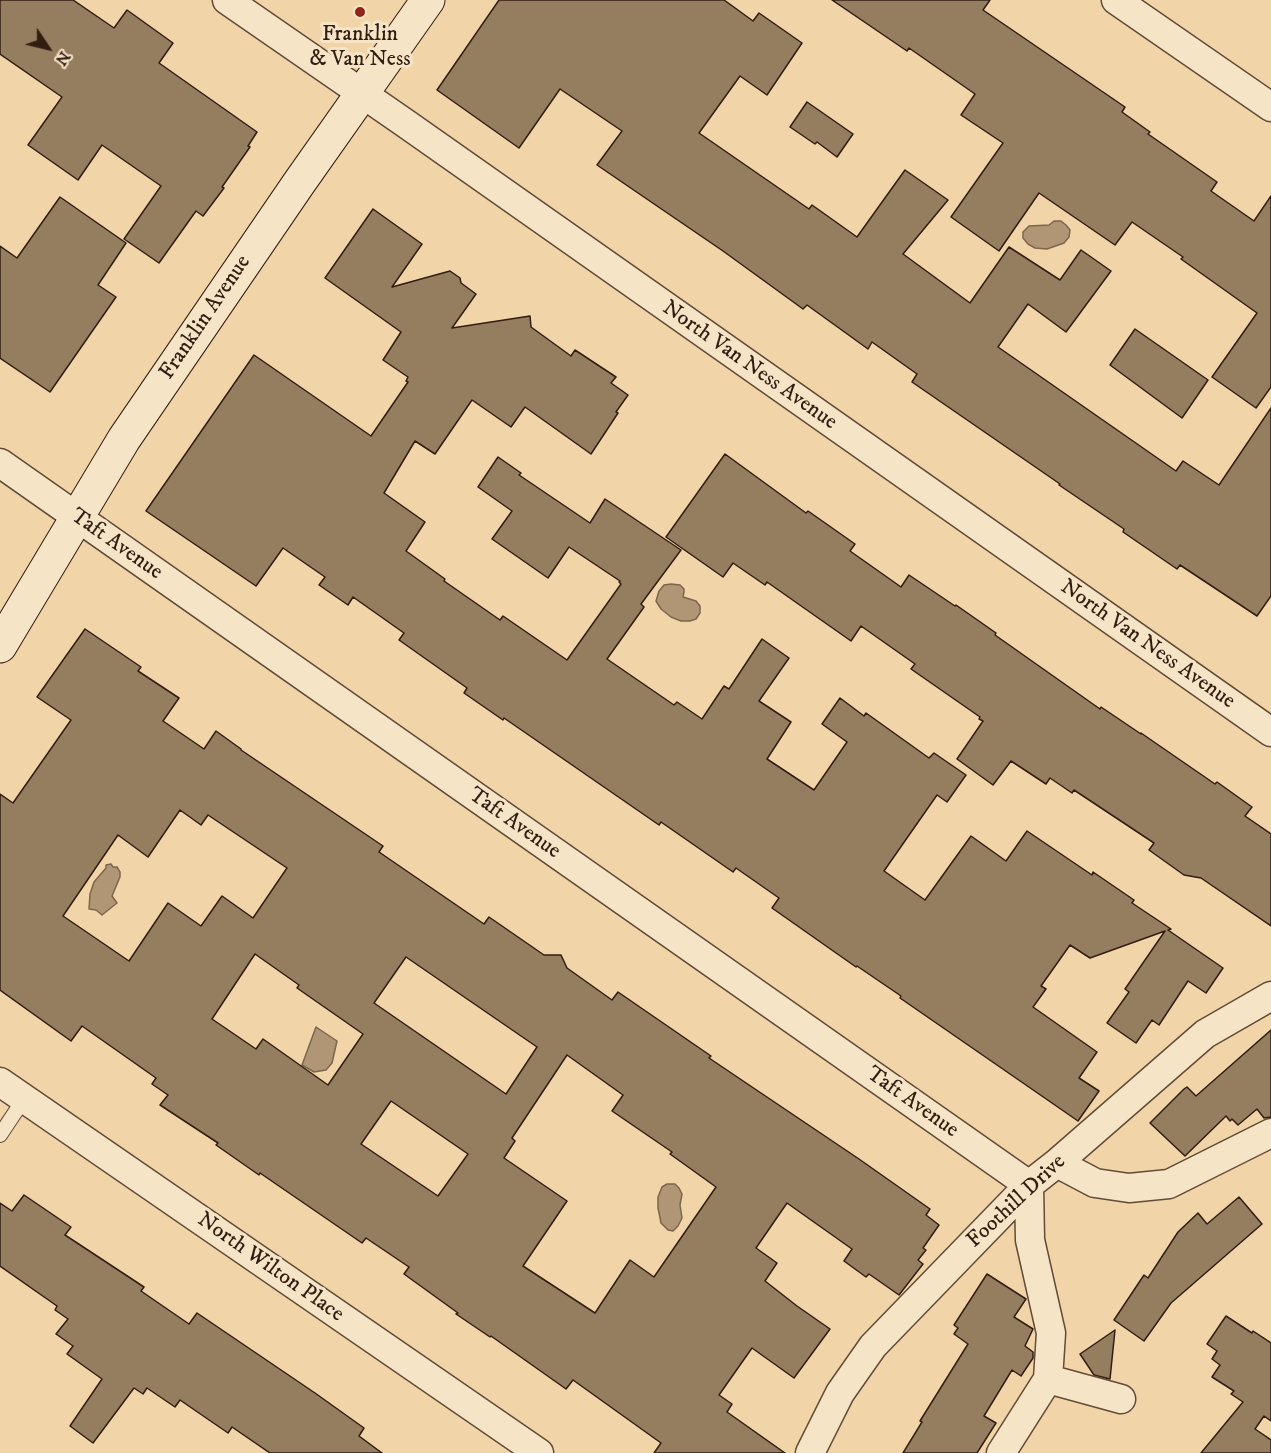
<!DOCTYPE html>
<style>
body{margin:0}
#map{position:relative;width:1271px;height:1453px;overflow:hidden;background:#f1d5a9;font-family:"IM FELL DW Pica",serif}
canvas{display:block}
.north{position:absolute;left:18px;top:18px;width:60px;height:60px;-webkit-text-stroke:4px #f6e4c7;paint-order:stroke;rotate:125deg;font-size:16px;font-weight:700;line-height:24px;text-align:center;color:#321d11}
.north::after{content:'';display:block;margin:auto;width:21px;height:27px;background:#321d11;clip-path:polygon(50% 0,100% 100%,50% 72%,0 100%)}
</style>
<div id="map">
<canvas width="1271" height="1453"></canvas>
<div class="north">N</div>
</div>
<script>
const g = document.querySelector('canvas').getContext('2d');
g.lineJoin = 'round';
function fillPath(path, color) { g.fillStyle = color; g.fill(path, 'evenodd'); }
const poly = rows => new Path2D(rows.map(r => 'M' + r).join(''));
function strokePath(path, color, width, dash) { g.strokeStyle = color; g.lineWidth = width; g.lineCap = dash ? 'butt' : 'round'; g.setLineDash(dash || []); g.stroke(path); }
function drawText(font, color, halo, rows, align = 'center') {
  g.font = font + ' "IM FELL DW Pica",serif'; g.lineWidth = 6; g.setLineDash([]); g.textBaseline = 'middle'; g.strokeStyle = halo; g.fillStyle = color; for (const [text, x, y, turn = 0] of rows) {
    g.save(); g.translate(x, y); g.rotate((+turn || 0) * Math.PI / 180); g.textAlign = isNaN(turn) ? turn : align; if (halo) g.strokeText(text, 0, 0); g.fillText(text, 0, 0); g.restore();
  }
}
const water = poly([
 [1054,221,1061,221,1066,225,1070,230,1069,237,1064,243,1047,249,1035,248,1028,244,1023,238,1023,232,1029,226,1049,225,1054,221],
 [671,584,680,585,684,589,684,592,683,597,696,601,700,606,700,613,696,619,690,621,681,621,671,617,661,609,656,601,659,591,664,585,671,584],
 [111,864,113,867,117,867,120,872,120,877,112,896,117,903,102,915,96,910,89,909,90,894,94,882,106,868,106,865,111,864],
 [316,1027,337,1041,332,1063,326,1070,314,1072,302,1065,316,1027],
 [667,1184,675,1184,679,1188,682,1194,680,1205,682,1218,678,1226,673,1231,668,1230,661,1223,658,1208,658,1197,662,1187,667,1184]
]);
fillPath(water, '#b09675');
strokePath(water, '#7e664d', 1.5);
const building = poly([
 [0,0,73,0,114,28,127,10,173,43,159,63,257,132,248,146,250,147,222,187,224,188,203,216,196,211,159,263,124,239,161,186,102,145,78,180,28,145,62,97,0,54,0,0],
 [499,0,724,0,753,21,759,13,802,43,767,95,740,76,699,133,809,209,812,205,857,237,905,170,948,200,903,254,970,303,1009,247,1060,280,1081,250,1111,271,1066,332,1028,304,998,347,1176,471,1183,461,1219,485,1271,408,1271,596,1257,616,1180,565,1177,569,1123,532,1124,529,1059,485,1060,484,912,382,917,374,872,342,868,349,807,305,803,309,723,251,597,165,622,131,560,89,519,148,437,90,499,0],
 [832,0,990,0,983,10,1125,107,1122,112,1150,132,1148,134,1217,182,1211,191,1254,221,1271,196,1271,387,1256,408,1212,377,1257,313,1181,259,1183,257,1132,222,1115,245,1039,193,999,251,951,217,1003,143,961,115,975,94,909,48,907,51,832,0],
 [807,102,853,134,837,157,817,142,815,144,790,127,807,102],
 [60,197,126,243,98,285,116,297,50,392,0,358,0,246,17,258,60,197],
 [373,209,422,244,392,287,450,271,460,278,461,283,476,294,452,328,530,316,531,327,571,356,575,350,616,377,611,383,628,395,616,412,618,413,591,454,525,407,511,427,472,400,435,454,415,441,384,493,425,522,406,551,445,579,444,581,500,620,503,616,567,660,621,584,619,582,620,581,569,547,548,578,492,539,512,511,478,487,498,457,521,473,519,475,590,523,605,499,681,550,641,604,644,607,607,659,674,705,677,702,702,719,724,686,729,689,762,639,789,658,759,701,791,722,767,759,814,790,847,742,822,724,840,698,864,716,866,713,929,758,934,753,966,775,947,802,937,795,884,871,925,900,971,836,1006,861,1027,831,1092,875,1093,872,1134,900,1132,903,1171,929,1168,930,1223,968,1206,993,1188,981,1159,1025,1152,1020,1136,1043,1107,1023,1129,992,1125,989,1165,931,1090,958,1070,945,1041,986,1046,989,1033,1007,1097,1052,1079,1078,1099,1091,1078,1121,900,998,901,996,857,966,856,967,772,908,779,898,736,868,733,872,661,822,659,825,504,718,503,720,464,693,467,688,399,640,404,633,353,597,348,605,319,585,325,577,283,548,256,586,146,511,254,355,371,436,408,382,406,381,408,377,383,360,401,332,325,278,373,209],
 [1135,329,1208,380,1182,418,1110,365,1135,329],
 [725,454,806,513,808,511,855,544,850,551,901,587,909,575,955,606,956,605,996,633,995,635,1100,709,1101,707,1141,734,1141,733,1215,784,1217,782,1252,807,1245,816,1271,834,1271,926,1201,878,1184,875,1149,850,1154,843,1074,790,1072,793,1050,778,1046,784,1011,761,993,785,957,759,983,721,979,719,980,717,911,669,915,664,861,626,851,641,767,582,765,585,733,563,723,577,666,537,725,454],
 [85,629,141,667,138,671,179,698,163,721,204,749,216,731,241,749,241,750,383,846,379,852,484,924,489,917,544,955,561,955,567,968,612,1000,618,992,711,1056,709,1058,859,1159,930,1209,926,1215,939,1225,923,1248,926,1250,918,1260,923,1264,899,1295,869,1274,866,1277,844,1261,852,1249,787,1203,756,1248,777,1263,765,1281,797,1306,830,1329,794,1378,752,1348,719,1395,732,1404,727,1412,785,1453,654,1453,661,1443,573,1380,566,1389,491,1336,490,1337,456,1314,458,1313,404,1274,409,1267,366,1238,362,1243,260,1173,259,1175,216,1145,218,1143,160,1105,168,1095,152,1084,156,1078,82,1026,71,1041,0,990,0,794,13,803,71,720,37,697,85,629],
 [180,810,201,825,208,815,287,868,253,918,222,896,201,926,168,903,129,961,63,916,118,835,148,857,180,810],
 [255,954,299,985,297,988,363,1034,328,1085,263,1039,256,1049,212,1019,255,954],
 [406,957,537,1047,506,1094,374,1003,406,957],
 [567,1055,623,1095,612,1111,672,1152,670,1154,716,1187,654,1277,630,1260,595,1313,523,1266,567,1201,504,1158,515,1141,512,1138,567,1055],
 [391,1101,468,1154,438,1196,361,1144,391,1101],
 [1271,1030,1271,1117,1264,1118,1257,1109,1238,1125,1232,1119,1230,1121,1226,1116,1185,1156,1150,1123,1184,1089,1187,1087,1196,1096,1271,1030],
 [24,1195,71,1227,65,1235,144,1287,141,1291,189,1324,197,1313,315,1393,364,1428,359,1436,382,1453,270,1453,232,1427,228,1433,180,1400,175,1407,147,1388,143,1394,134,1388,93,1443,70,1426,102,1379,67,1354,73,1346,56,1334,68,1319,55,1310,57,1306,0,1266,0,1203,12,1211,24,1195],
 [1239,1197,1262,1224,1171,1303,1144,1341,1114,1320,1144,1275,1148,1278,1178,1232,1198,1213,1207,1224,1239,1197],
 [987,1274,1026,1299,1014,1317,1033,1329,1025,1346,1033,1352,1033,1358,1021,1376,1012,1370,984,1416,996,1423,977,1453,903,1453,922,1422,920,1421,968,1344,954,1334,958,1328,954,1325,987,1274],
 [1226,1316,1252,1333,1253,1331,1271,1343,1271,1421,1264,1416,1255,1429,1271,1440,1271,1453,1201,1453,1243,1402,1231,1394,1234,1391,1212,1377,1220,1365,1212,1359,1217,1351,1207,1344,1226,1316],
 [1115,1330,1110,1379,1094,1375,1080,1354,1115,1330]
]);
fillPath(building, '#957d60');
strokePath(building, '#321d11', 1.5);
const service = poly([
 [0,1135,24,1099]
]);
const minor = poly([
 [227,0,405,123,1271,732],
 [1116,0,1271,107],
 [0,463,1029,1185,1030,1240,1051,1333,1048,1379,1001,1453],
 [0,1082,539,1453],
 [1057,1163,1095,1183,1129,1188,1169,1184,1271,1133],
 [1048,1379,1121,1399],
 [810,1453,840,1393,873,1346,1029,1185,1057,1163,1205,1034,1271,996]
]);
const secondary = poly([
 [0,646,124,439,299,183,428,0]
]);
strokePath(service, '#624b37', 16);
strokePath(minor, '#624b37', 31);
strokePath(secondary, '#321d11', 35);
strokePath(service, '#f6e4c7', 14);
strokePath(minor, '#f6e4c7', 28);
strokePath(secondary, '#f6e4c7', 33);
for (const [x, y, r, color] of [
 [360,12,6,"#8f2418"]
]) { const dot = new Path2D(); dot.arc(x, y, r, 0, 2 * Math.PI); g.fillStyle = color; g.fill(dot); strokePath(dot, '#f6e4c7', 2); }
drawText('22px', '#321d11', '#f6e4c7', [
 ["Franklin",360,35],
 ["& Van Ness",360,60]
]);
drawText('22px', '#321d11', '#f6e4c7', [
 ["Franklin Avenue",206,318,-56],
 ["North Van Ness Avenue",749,366,35],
 ["Taft Avenue",116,545,35],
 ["North Van Ness Avenue",1147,645,35],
 ["Taft Avenue",514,824,35],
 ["Taft Avenue",912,1103,35],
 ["Foothill Drive",1017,1202,-43],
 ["North Wilton Place",270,1268,35]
]);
</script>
